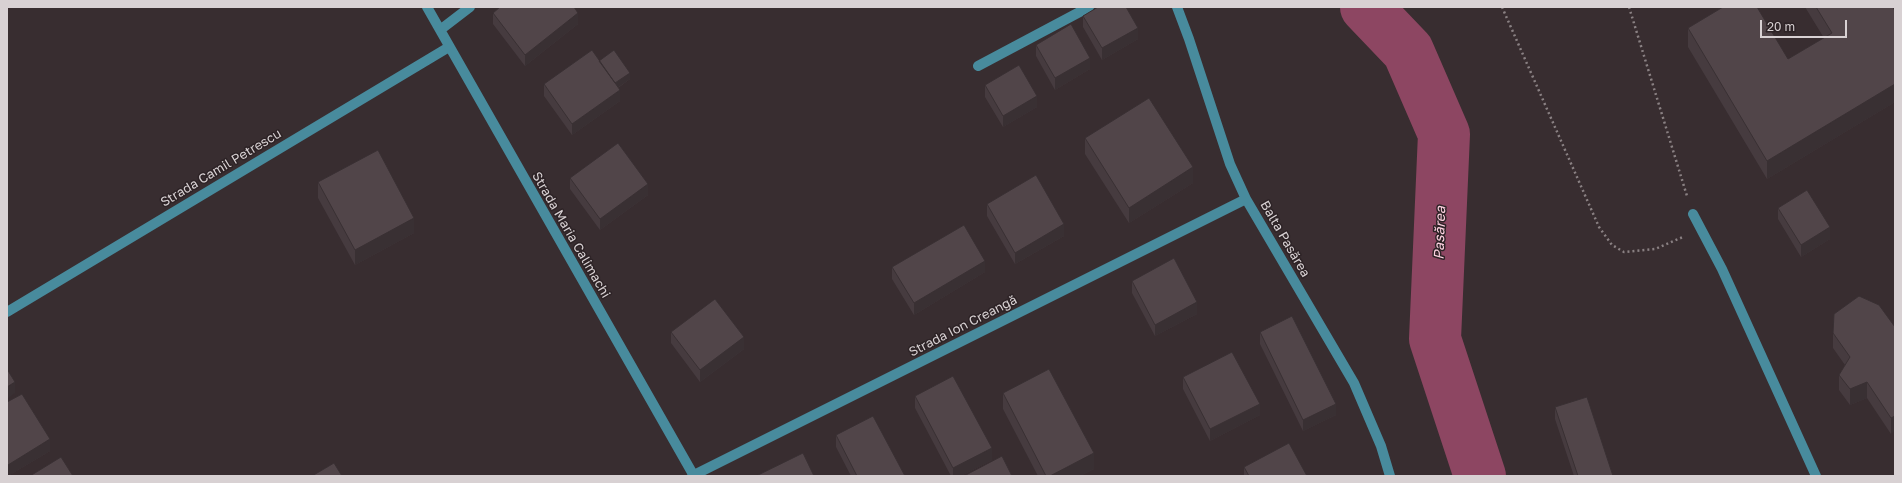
<!DOCTYPE html>
<meta charset="utf-8">
<style>
body{margin:0}
#map{position:relative;width:1902px;height:483px;overflow:hidden;background:#382d30;font-family:"Golos Text",sans-serif}
canvas{display:block}
.frame{position:absolute;inset:0;border:8px solid #d8d1d3;pointer-events:none}
.scale{position:absolute;left:1760px;top:20px;width:87px;height:18px;box-sizing:border-box;border:2px solid #d8d1d3;border-top:0;padding-left:5px;font-size:12px;line-height:14px;white-space:nowrap;color:#d8d1d3;-webkit-text-stroke:3px #2d2326;paint-order:stroke}
</style>
<div id="map">
<canvas width="1902" height="483"></canvas>
<div class="frame"></div>
<div class="scale">20 m</div>
</div>
<script>
const g = document.querySelector('canvas').getContext('2d');
g.lineJoin = 'round';
const poly = rows => new Path2D(rows.map(r => 'M' + r).join(''));
function strokePath(path, color, width, dash) { g.strokeStyle = color; g.lineWidth = width; g.lineCap = dash ? 'butt' : 'round'; g.setLineDash(dash || []); g.stroke(path); }
function fillPath(path, color) { g.fillStyle = color; g.fill(path, 'evenodd'); }
function drawText(font, color, halo, rows, align = 'center') {
  g.font = font + ' "Golos Text",sans-serif'; g.lineWidth = 3; g.setLineDash([]); g.textBaseline = 'middle'; g.strokeStyle = halo; g.fillStyle = color; for (const [text, x, y, turn = 0] of rows) {
    g.save(); g.translate(x, y); g.rotate((+turn || 0) * Math.PI / 180); g.textAlign = isNaN(turn) ? turn : align; if (halo) g.strokeText(text, 0, 0); g.fillText(text, 0, 0); g.restore();
  }
}
strokePath(poly([
 [1366,7,1408,51,1444,134,1435,339,1480,476]
]), '#8d4662', 52);
strokePath(poly([
 [1502,7,1599,227,1612,245,1624,252,1655,249,1683,237],
 [1629,7,1687,196]
]), '#8a8183', 2.5, [2, 3]);
strokePath(poly([
 [427,7,694,476],
 [1177,7,1189,39,1230,164,1246,199,1354,383,1381,446,1390,476],
 [440,30,470,7],
 [978,66,1089,7],
 [1693,214,1722,269,1816,476],
 [7,312,449,47],
 [692,476,1246,199]
]), '#488b9d', 10);
fillPath(poly([
 [1805,7,1893,7,1895,11,1895,102,1767,179,1688,47,1688,28,1788,59,1824,38],
 [493,13,578,24,525,66,493,24],
 [1083,16,1138,39,1102,60,1083,27],
 [1036,45,1090,69,1055,90,1036,56],
 [599,61,630,79,618,88,620,101,572,135,544,96,544,84],
 [985,85,1037,107,1003,127,985,97],
 [1085,138,1193,183,1129,223,1085,154],
 [570,178,648,195,600,230,570,189],
 [318,182,414,233,355,265,318,198],
 [987,204,1064,236,1015,264,987,216],
 [1778,208,1830,239,1801,257,1778,219],
 [892,267,985,272,914,315,892,279],
 [1132,281,1197,314,1155,336,1132,293],
 [1895,327,1891,434,1867,398,1850,405,1839,390,1839,375,1845,365,1833,348,1833,333],
 [671,332,744,349,700,382,671,343],
 [1260,332,1336,415,1303,431,1260,344],
 [1183,377,1260,415,1210,441,1183,389],
 [1003,393,1094,469,1080,476,1038,476,1003,409],
 [915,396,992,460,961,476,951,476,915,408],
 [7,402,50,451,8,476,7,475],
 [1555,407,1613,476,1574,476,1555,419],
 [836,435,905,476,851,476,836,447],
 [1244,467,1307,476,1244,476]
]), '#463b3f');
fillPath(poly([
 [578,13,578,24,525,66,525,55],
 [1138,28,1138,39,1102,60,1102,48],
 [1090,58,1090,69,1055,90,1055,78],
 [630,73,630,79,613,91,613,85],
 [1895,84,1895,102,1767,179,1767,161],
 [620,90,620,101,572,135,572,124],
 [1037,96,1037,107,1003,127,1003,116],
 [1193,167,1193,183,1129,223,1129,208],
 [648,184,648,195,600,230,600,219],
 [414,218,414,233,355,265,355,250],
 [1064,224,1064,236,1015,264,1015,253],
 [1830,227,1830,239,1801,257,1801,245],
 [985,261,985,272,914,315,914,303],
 [1197,302,1197,314,1155,336,1155,325],
 [744,337,744,349,700,382,700,370],
 [15,382,15,393,7,399,7,387],
 [1867,382,1867,398,1850,405,1850,389],
 [1260,404,1260,415,1210,441,1210,429],
 [1336,404,1336,415,1303,431,1303,420],
 [1895,416,1895,431,1891,434,1891,418],
 [50,439,50,451,8,476,8,465],
 [992,448,992,460,961,476,953,476,953,468],
 [1094,453,1094,469,1080,476,1050,476]
]), '#393033');
const building = poly([
 [500,7,574,7,578,13,525,55,493,13,500,7],
 [1098,7,1126,7,1138,28,1102,48,1083,16,1098,7],
 [1723,7,1757,7,1788,59,1832,33,1816,7,1893,7,1895,11,1895,84,1767,161,1688,28,1723,7],
 [1071,24,1090,58,1055,78,1036,45,1071,24],
 [592,50,620,90,572,124,544,84,592,50],
 [614,50,630,73,615,83,599,61,614,50],
 [1019,65,1037,96,1003,116,985,85,1019,65],
 [1149,98,1193,167,1129,208,1085,138,1149,98],
 [618,143,648,184,600,219,570,178,618,143],
 [378,150,414,218,355,250,318,182,378,150],
 [1036,175,1064,224,1015,253,987,204,1036,175],
 [1807,190,1830,227,1801,245,1778,208,1807,190],
 [964,225,985,261,914,303,892,267,964,225],
 [1174,258,1197,302,1155,325,1132,281,1174,258],
 [1859,296,1879,305,1895,327,1895,416,1891,418,1867,382,1850,389,1839,375,1850,357,1833,333,1834,314,1859,296],
 [715,299,744,337,700,370,671,332,715,299],
 [1292,316,1336,404,1303,420,1260,332,1292,316],
 [1232,352,1260,404,1210,429,1183,377,1232,352],
 [7,369,15,382,7,387,7,369],
 [1049,369,1094,453,1050,476,1046,476,1003,393,1049,369],
 [953,376,992,448,953,468,915,396,953,376],
 [22,394,50,439,8,465,7,464,7,402,22,394],
 [1587,397,1613,476,1578,476,1555,407,1587,397],
 [873,416,905,476,857,476,836,435,873,416],
 [1289,443,1307,476,1249,476,1244,467,1289,443],
 [803,453,814,476,756,476,803,453],
 [1002,456,1012,476,964,476,1002,456],
 [61,457,73,476,30,476,61,457],
 [334,463,342,476,312,476,334,463]
]);
fillPath(building, '#514549');
strokePath(building, '#393033', 1);
drawText('13px', '#d8d1d3', '#2d2326', [
 ["Strada Camil Petrescu",221,168,-31],
 ["Strada Maria Calimachi",571,235,60],
 ["Balta Pasărea",1285,239,60],
 ["Strada Ion Creangă",963,326,-27]
]);
drawText('italic 14px', '#fdd1e0', '#2d2326', [
 ["Pasărea",1440,233,-88]
]);
</script>
